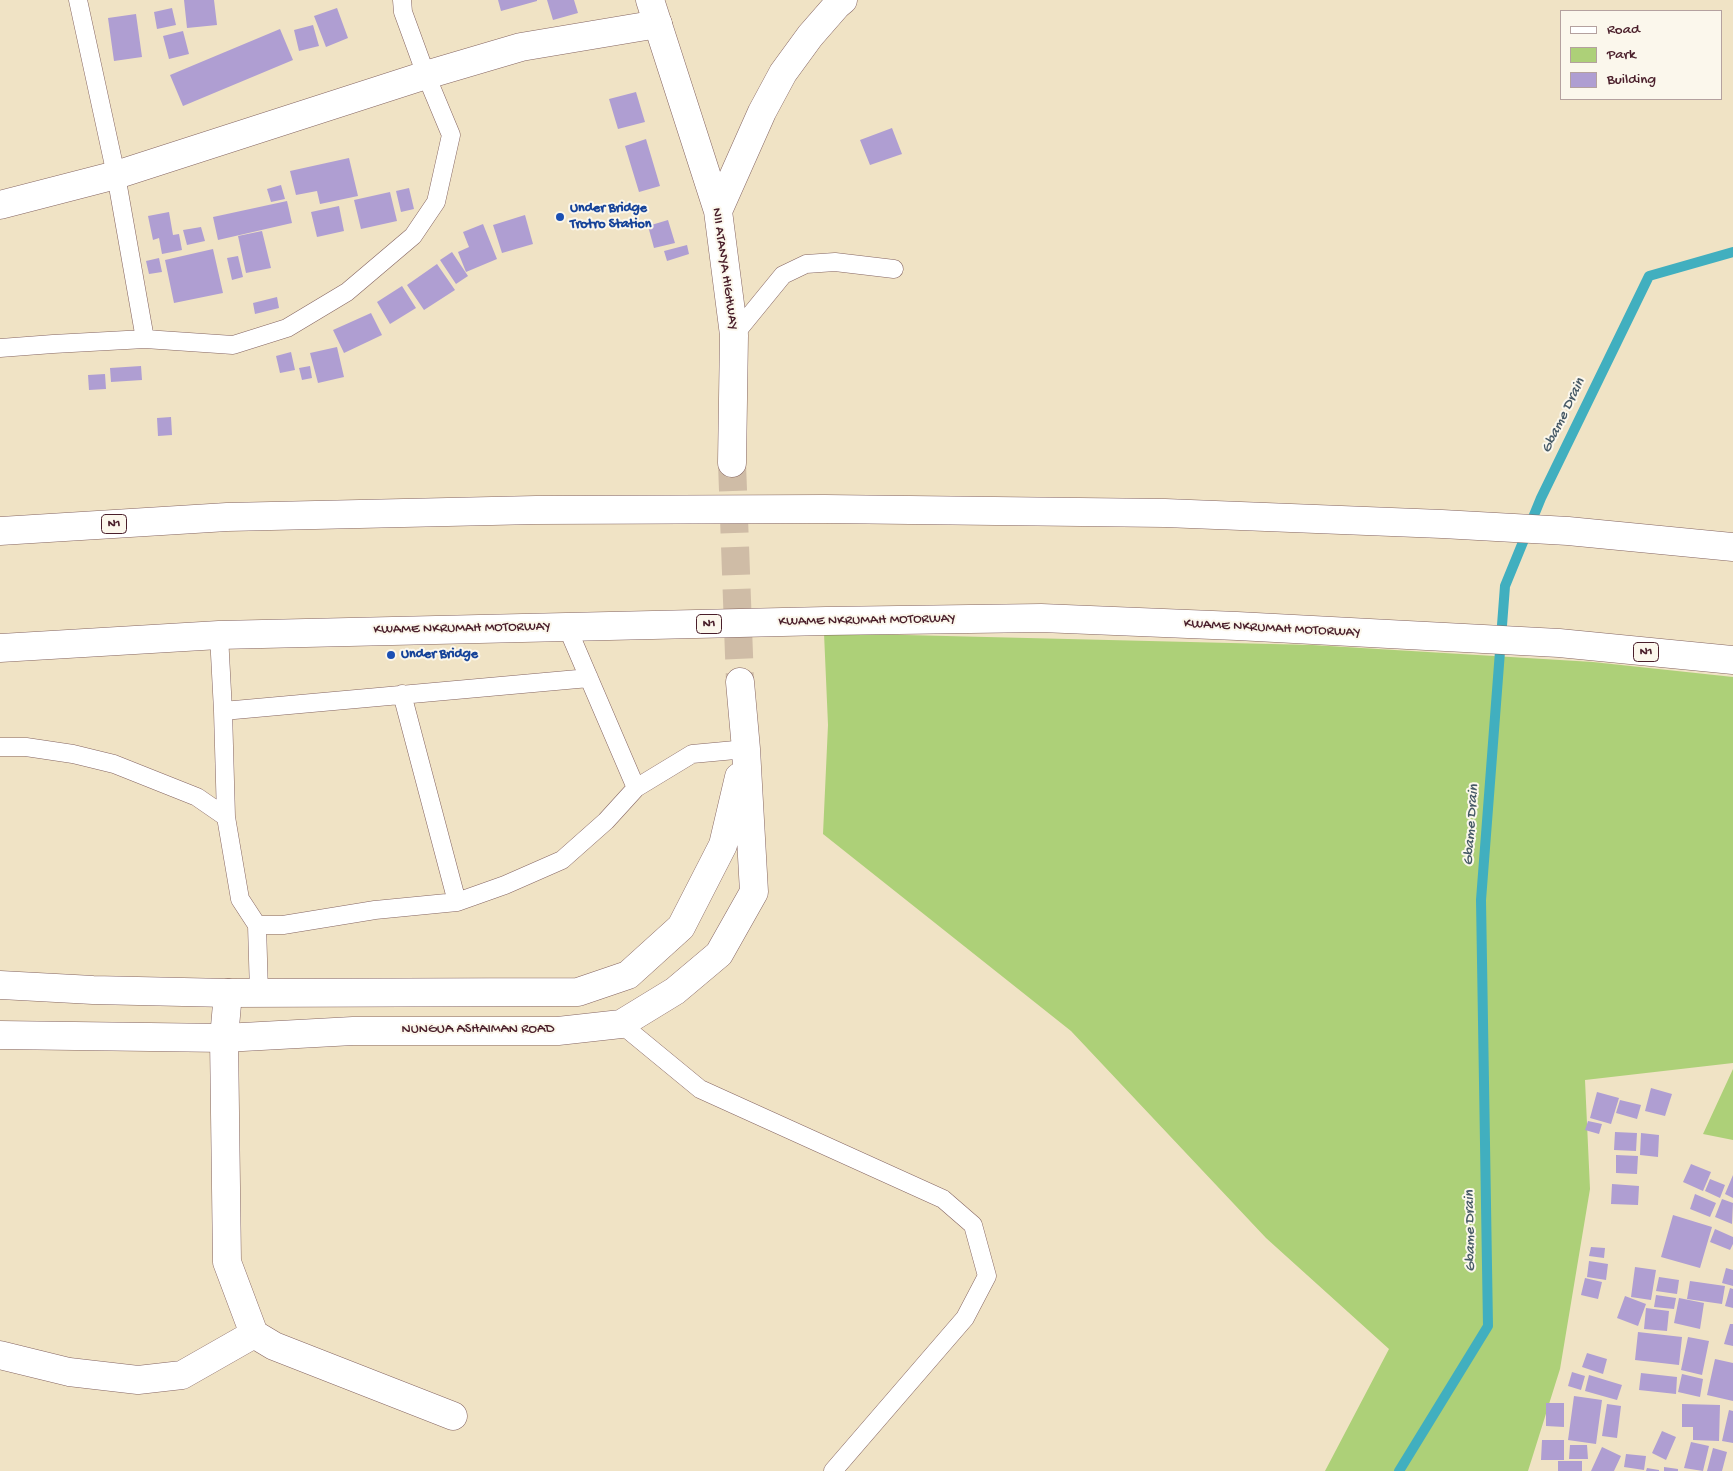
<!DOCTYPE html>
<style>
body{margin:0}
#map{position:relative;width:1733px;height:1471px;overflow:hidden;background:#f0e3c5;font-family:"Gochi Hand",sans-serif}
canvas{display:block}
.legend{position:absolute;left:1560px;top:10px;width:162px;height:90px;box-sizing:border-box;background:#fbf7ec;border:1px solid #b4a19f;margin:0;padding:6px 9px;list-style:none;font-size:15px;color:#4a1f2b}
.legend li{display:flex;align-items:center;gap:10px;height:25px}
.legend b{width:25px;border:1px solid #b4a19f}
</style>
<div id="map">
<canvas width="1733" height="1471"></canvas>
<ul class="legend">
<li><b style="height:6px;background:#fff"></b>Road</li>
<li><b style="height:14px;background:#add078"></b>Park</li>
<li><b style="height:14px;background:#af9ed2"></b>Building</li>
</ul>
</div>
<script>
const g = document.querySelector('canvas').getContext('2d');
g.lineJoin = 'round';
function fillPath(path, color) { g.fillStyle = color; g.fill(path, 'evenodd'); }
const poly = rows => new Path2D(rows.map(r => 'M' + r).join(''));
function strokePath(path, color, width, dash) { g.strokeStyle = color; g.lineWidth = width; g.lineCap = dash ? 'butt' : 'round'; g.setLineDash(dash || []); g.stroke(path); }
function drawText(font, color, halo, rows, align = 'center') {
  g.font = font + ' "Gochi Hand",sans-serif'; g.lineWidth = 4; g.setLineDash([]); g.textBaseline = 'middle'; g.strokeStyle = halo; g.fillStyle = color; for (const [text, x, y, turn = 0] of rows) {
    g.save(); g.translate(x, y); g.rotate((+turn || 0) * Math.PI / 180); g.textAlign = isNaN(turn) ? turn : align; if (halo) g.strokeText(text, 0, 0); g.fillText(text, 0, 0); g.restore();
  }
}
fillPath(poly([
 [824,633,1312,645,1593,662,1733,677,1733,1063,1585,1080,1590,1189,1560,1369,1528,1471,1325,1471,1389,1349,1266,1238,1071,1031,823,834,828,725],
 [1733,1069,1733,1140,1703,1134]
]), '#add078');
strokePath(poly([
 [1399,1471,1488,1326,1481,900,1505,586,1541,498,1649,276,1733,252]
]), '#41afbf', 10);
fillPath(poly([
 [184,0,214,0,217,25,187,28],
 [498,0,537,0,537,1,501,11],
 [547,0,574,0,578,13,553,20],
 [172,8,176,25,157,29,154,12],
 [337,8,348,38,326,47,314,16],
 [136,14,142,57,114,61,108,18],
 [313,25,319,46,299,51,294,30],
 [280,29,293,60,183,106,170,75],
 [183,31,189,54,169,59,163,36],
 [636,92,645,122,618,129,609,99],
 [892,128,902,154,870,165,860,140],
 [646,139,660,186,639,192,625,146],
 [349,158,358,196,320,204,317,191,296,195,290,171],
 [281,185,285,199,271,202,267,189],
 [409,188,414,209,401,212,396,191],
 [390,192,397,221,361,229,354,200],
 [287,201,292,223,218,240,213,217],
 [339,206,344,231,317,237,311,212],
 [169,212,173,235,179,234,182,250,162,254,159,238,153,240,148,216],
 [525,215,533,244,502,253,493,225],
 [668,220,675,243,654,248,648,226],
 [483,224,497,259,466,272,458,252,469,247,463,232],
 [201,227,205,241,187,245,183,230],
 [262,231,271,268,246,273,238,236],
 [687,245,689,254,667,261,664,251],
 [213,249,223,293,174,303,165,260],
 [452,252,468,276,456,284,440,260],
 [238,256,243,277,232,280,227,258],
 [159,258,162,272,149,274,146,261],
 [437,264,455,290,424,310,407,285],
 [402,286,416,308,390,324,377,302],
 [277,297,279,308,255,314,253,303],
 [371,313,382,335,344,353,333,330],
 [337,347,344,377,318,383,310,353],
 [291,352,295,370,280,373,276,356],
 [141,366,142,380,111,382,110,368],
 [310,366,312,378,302,380,299,368],
 [105,374,106,389,89,390,88,375],
 [171,417,172,435,158,436,157,418],
 [1651,1088,1672,1094,1665,1116,1645,1111],
 [1597,1092,1619,1098,1611,1124,1590,1118],
 [1620,1100,1641,1105,1637,1119,1616,1113],
 [1588,1121,1602,1124,1599,1134,1585,1130],
 [1615,1132,1637,1133,1636,1151,1614,1150],
 [1641,1133,1659,1135,1658,1157,1640,1155],
 [1616,1155,1638,1156,1637,1174,1616,1173],
 [1691,1164,1711,1172,1703,1191,1683,1182],
 [1733,1175,1733,1198,1725,1194],
 [1710,1179,1725,1185,1720,1198,1705,1191],
 [1612,1184,1639,1186,1638,1205,1611,1204],
 [1695,1194,1716,1203,1710,1217,1690,1209],
 [1722,1199,1733,1203,1732,1224,1715,1217],
 [1673,1215,1712,1227,1700,1268,1661,1257],
 [1715,1229,1733,1237,1733,1244,1730,1250,1710,1242],
 [1591,1247,1605,1248,1604,1258,1589,1256],
 [1589,1261,1608,1264,1606,1280,1587,1277],
 [1635,1267,1656,1270,1651,1300,1631,1297],
 [1726,1268,1733,1270,1733,1286,1722,1283],
 [1659,1277,1679,1280,1677,1294,1656,1291],
 [1585,1278,1602,1282,1598,1299,1581,1295],
 [1690,1281,1725,1286,1722,1304,1687,1299],
 [1730,1288,1733,1289,1733,1308,1725,1306],
 [1656,1295,1676,1298,1674,1309,1654,1307],
 [1625,1296,1646,1304,1638,1326,1617,1318],
 [1679,1298,1704,1303,1700,1329,1674,1323],
 [1646,1308,1669,1311,1667,1331,1644,1329],
 [1730,1324,1733,1324,1733,1346,1724,1344],
 [1638,1332,1682,1337,1679,1365,1635,1360],
 [1688,1337,1709,1341,1702,1375,1681,1370],
 [1587,1353,1607,1359,1603,1374,1582,1367],
 [1715,1359,1733,1363,1733,1401,1707,1395],
 [1572,1372,1585,1376,1581,1390,1568,1386],
 [1641,1373,1677,1377,1676,1394,1639,1390],
 [1682,1374,1703,1379,1700,1397,1678,1392],
 [1589,1375,1622,1385,1617,1400,1585,1391],
 [1574,1396,1602,1400,1596,1444,1568,1440],
 [1546,1403,1564,1403,1564,1427,1546,1426],
 [1607,1404,1621,1406,1617,1438,1602,1436],
 [1682,1404,1720,1405,1719,1441,1693,1440,1693,1427,1682,1427],
 [1729,1410,1733,1411,1733,1443,1722,1441],
 [1662,1431,1676,1437,1666,1460,1652,1453],
 [1542,1440,1564,1440,1564,1460,1541,1460],
 [1691,1442,1709,1446,1703,1471,1684,1468],
 [1570,1445,1587,1445,1588,1459,1569,1459],
 [1602,1447,1621,1456,1614,1471,1591,1471],
 [1713,1448,1727,1452,1722,1471,1707,1471],
 [1626,1454,1646,1456,1644,1470,1624,1467],
 [1558,1461,1582,1461,1582,1471,1558,1471],
 [1664,1467,1678,1469,1678,1471,1664,1471],
 [1647,1468,1659,1470,1659,1471,1646,1471]
]), '#af9ed2');
strokePath(poly([
 [732,463,740,682]
]), '#cfbca6', 28, [28, 14]);
const service = poly([
 [78,0,116,175,145,339],
 [734,335,783,275,806,264,835,262,894,269],
 [0,348,53,344,145,339,233,345,287,328,347,292,413,236,436,202,451,135,426,75,403,12,402,0],
 [567,627,636,788],
 [219,635,223,711,226,817],
 [402,694,457,902],
 [223,711,589,678],
 [0,747,26,747,73,754,114,764,197,797,226,817,240,899,257,925,259,993],
 [257,925,283,925,375,910,457,902,505,885,562,860,606,821,636,788,692,754,746,749],
 [621,1024,700,1089,943,1199,973,1225,987,1276,965,1318,833,1471]
]);
const minor = poly([
 [0,205,116,175,426,75,521,47,658,24],
 [228,993,224,1038,227,1262,254,1334,274,1346,453,1416],
 [0,1355,69,1372,138,1380,182,1375,254,1334]
]);
const primary = poly([
 [650,0,718,211,734,335,732,463],
 [718,211,762,112,783,73,810,36,837,5,843,0],
 [0,985,93,990,228,993,578,992,628,975,681,927,723,845,739,777],
 [0,1035,224,1038,353,1031,558,1031,621,1024,675,991,719,954,754,892,746,749,740,682]
]);
const motorway = poly([
 [0,531,227,517,536,510,825,509,1165,513,1442,524,1568,531,1733,547],
 [0,648,219,635,826,621,1041,618,1237,626,1559,643,1733,660]
]);
strokePath(service, '#846461', 19);
strokePath(minor, '#846461', 29);
strokePath(primary, '#846461', 29);
strokePath(motorway, '#846461', 29);
strokePath(service, '#fff', 18);
strokePath(minor, '#fff', 28);
strokePath(primary, '#fff', 28);
strokePath(motorway, '#fff', 28);
for (const [x, y, r, color] of [
 [560,217,5,"#1a4fb4"],
 [391,655,5,"#1a4fb4"]
]) { const dot = new Path2D(); dot.arc(x, y, r, 0, 2 * Math.PI); g.fillStyle = color; g.fill(dot); strokePath(dot, '#fbf7ec', 2); }
for (const [x, y, w] of [
 [114,524,25],
 [709,624,25],
 [1646,652,25]
]) { const box = new Path2D(); box.roundRect(x - w / 2, y - 9.5, w, 19, 4); g.fillStyle = '#fbf7ec'; g.fill(box); strokePath(box, '#4a1f2b', 1); }
drawText('bold 12px', '#4a1f2b', null, [
 ["N1",114,524],
 ["N1",709,624],
 ["N1",1646,652]
]);
drawText('bold 14px', '#164399', '#fbf7ec', [
 ["Under Bridge",570,209],
 ["Trotro Station",570,225],
 ["Under Bridge",401,655]
], 'left');
drawText('14px', '#4a1f2b', '#fbf7ec', [
 ["NII ATANYA HIGHWAY",724,269,82],
 ["KWAME NKRUMAH MOTORWAY",867,621,-1],
 ["KWAME NKRUMAH MOTORWAY",462,629,-1],
 ["KWAME NKRUMAH MOTORWAY",1272,629,3],
 ["NUNGUA ASHAIMAN ROAD",478,1030]
]);
drawText('italic 15px', '#465966', '#fbf7ec', [
 ["Gbame Drain",1564,416,-64],
 ["Gbame Drain",1472,825,-86],
 ["Gbame Drain",1471,1231,-91]
]);
</script>
